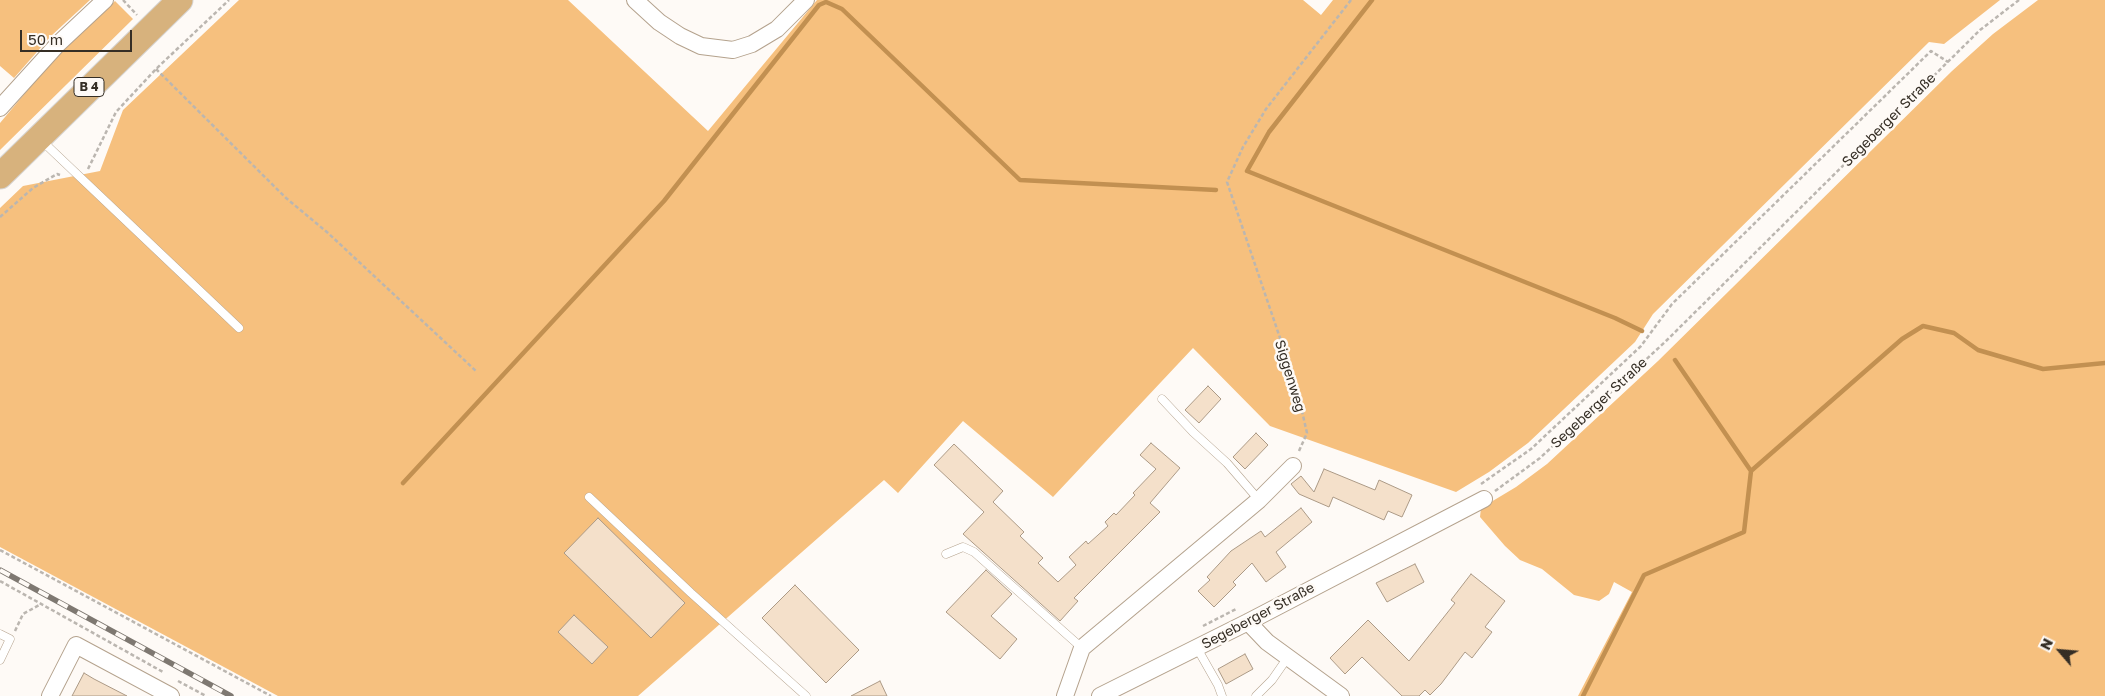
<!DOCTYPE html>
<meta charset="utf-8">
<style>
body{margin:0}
#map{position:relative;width:2105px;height:696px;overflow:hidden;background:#fefaf6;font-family:"Golos Text",sans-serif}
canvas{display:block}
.north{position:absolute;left:2035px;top:626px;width:50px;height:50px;-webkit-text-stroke:4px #fefaf6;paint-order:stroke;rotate:297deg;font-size:14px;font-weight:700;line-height:20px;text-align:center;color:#352e25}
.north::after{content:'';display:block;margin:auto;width:18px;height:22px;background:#352e25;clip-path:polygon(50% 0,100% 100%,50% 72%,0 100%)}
.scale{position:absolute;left:20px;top:30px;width:112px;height:22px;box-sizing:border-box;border:2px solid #352e25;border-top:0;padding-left:6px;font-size:15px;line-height:18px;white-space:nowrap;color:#352e25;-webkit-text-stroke:4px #fefaf6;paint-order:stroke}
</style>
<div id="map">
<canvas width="2105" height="696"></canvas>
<div class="north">N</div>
<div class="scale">50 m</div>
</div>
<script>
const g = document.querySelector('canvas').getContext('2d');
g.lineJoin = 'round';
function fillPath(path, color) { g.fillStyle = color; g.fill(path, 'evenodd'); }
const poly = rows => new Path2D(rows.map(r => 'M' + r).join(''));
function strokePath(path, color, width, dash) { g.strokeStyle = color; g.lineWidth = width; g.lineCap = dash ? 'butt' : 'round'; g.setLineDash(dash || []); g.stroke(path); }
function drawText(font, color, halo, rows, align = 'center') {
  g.font = font + ' "Golos Text",sans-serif'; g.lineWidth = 5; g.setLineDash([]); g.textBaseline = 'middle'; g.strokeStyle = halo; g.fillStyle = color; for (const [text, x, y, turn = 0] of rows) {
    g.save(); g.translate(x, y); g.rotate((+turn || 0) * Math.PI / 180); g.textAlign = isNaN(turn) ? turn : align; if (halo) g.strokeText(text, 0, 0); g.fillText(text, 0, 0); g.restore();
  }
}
fillPath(poly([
 [0,0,90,0,51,36,14,78,0,66],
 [239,0,568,0,708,131,817,0,1303,0,1321,15,1333,0,2000,0,1944,44,1929,42,1653,314,1635,342,1528,443,1489,472,1456,492,1270,426,1193,348,1053,497,963,421,898,493,884,480,638,696,278,696,0,547,0,208,23,186,100,171,123,110],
 [2038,0,2105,0,2105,696,1578,696,1632,592,1614,582,1609,594,1599,601,1574,595,1542,569,1520,560,1505,546,1480,517,1481,508,1516,487,1547,464,1658,361,1952,71,1993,34],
 [115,1,133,19,0,150,0,123,63,48]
]), '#f6c07e');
strokePath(poly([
 [1372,0,1269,132,1247,171,1615,318,1642,331],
 [1751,471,1902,339,1923,326,1954,333,1978,350,2043,369,2105,363],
 [403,483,664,201,819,5,826,2,842,9,1020,180,1216,190],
 [1583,696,1644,575,1744,532,1751,471,1675,360]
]), '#c29051', 4.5);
const building = poly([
 [1208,386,1221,399,1199,423,1185,410,1208,386],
 [1256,433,1268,445,1245,469,1233,457,1256,433],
 [1151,443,1180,468,1150,503,1160,512,1074,598,1078,601,1060,621,963,534,984,512,934,465,954,444,1003,491,993,502,1024,532,1020,536,1043,558,1038,563,1058,582,1076,565,1069,557,1086,541,1088,544,1108,526,1105,522,1114,513,1116,515,1135,495,1133,493,1156,469,1140,455,1151,443],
 [1324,469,1375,490,1379,480,1412,495,1402,517,1388,511,1384,520,1333,497,1329,507,1299,494,1291,484,1301,476,1314,492,1324,469],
 [1301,508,1312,522,1276,552,1286,567,1266,582,1252,563,1233,582,1236,585,1214,607,1198,591,1210,580,1207,577,1231,551,1261,531,1265,537,1301,508],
 [598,518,685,603,651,638,564,553,598,518],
 [1415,564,1424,582,1387,602,1376,583,1415,564],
 [986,570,1012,594,991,616,1017,639,1000,659,946,612,986,570],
 [1471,574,1505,601,1485,627,1492,632,1472,658,1465,652,1441,684,1430,695,1425,690,1419,696,1402,696,1362,657,1345,674,1330,658,1368,620,1409,661,1455,603,1451,600,1471,574],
 [795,585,859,650,826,683,762,618,795,585],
 [574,615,608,647,592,664,558,632,574,615],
 [1245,654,1253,669,1226,684,1218,669,1245,654],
 [84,673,94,679,127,696,72,696,84,673],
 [880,681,887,696,851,696,880,681]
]);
fillPath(building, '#f4e0ca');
strokePath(building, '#ac9a86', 1);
const lane = poly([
 [41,140,239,328],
 [1162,399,1193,432,1227,463,1259,500],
 [589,497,691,593,806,696],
 [946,554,963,547,974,552,1082,648],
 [0,634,10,639,0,660],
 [1197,648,1218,685,1222,696],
 [1256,696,1272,680,1288,657]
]);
const street = poly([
 [635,0,659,22,680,36,701,46,733,50,752,44,777,29,806,0],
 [0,108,58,44,105,0],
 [1248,622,1267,642,1341,696],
 [50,696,76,645,171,696],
 [1065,696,1082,648,1259,500,1293,466],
 [1100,696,1248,622,1484,499]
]);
const primary = poly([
 [0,176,180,0]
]);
strokePath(lane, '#b4a28d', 9);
strokePath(street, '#b4a28d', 18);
strokePath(primary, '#d7d5d3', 27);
strokePath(poly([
 [123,0,137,15],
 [156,69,286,198,328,233,476,371],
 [88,169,116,112,156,69,229,0],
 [0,217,33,188,57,174,60,175],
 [1299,451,1307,433,1296,385,1227,182,1243,147,1266,109,1351,0],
 [1481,484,1531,449,1641,346,1672,304,1931,51,1948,62],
 [1495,491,1540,458,1666,341,1980,30,2019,0],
 [0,550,271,696],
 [0,581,163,672],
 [1203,626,1236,609],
 [15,631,23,614,41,604],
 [178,681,206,696]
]), '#bbb6b0', 2.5, [4, 2.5]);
strokePath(lane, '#fff', 8);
strokePath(street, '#fff', 16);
strokePath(primary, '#d7b27d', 25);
const rail = poly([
 [0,570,231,696]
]);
strokePath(rail, '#7e7871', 5.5);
strokePath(rail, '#fefaf6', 4, [11]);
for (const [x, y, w] of [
 [89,87,30]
]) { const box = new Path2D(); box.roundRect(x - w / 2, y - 9.5, w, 19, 4); g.fillStyle = '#fefaf6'; g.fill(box); strokePath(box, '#352e25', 1); }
drawText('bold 12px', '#352e25', null, [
 ["B 4",89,87]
]);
drawText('14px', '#352e25', '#fefaf6', [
 ["Segeberger Straße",1889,120,-45],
 ["Siggenweg",1290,376,73],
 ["Segeberger Straße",1599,403,-43],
 ["Segeberger Straße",1258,616,-28]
]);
</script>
